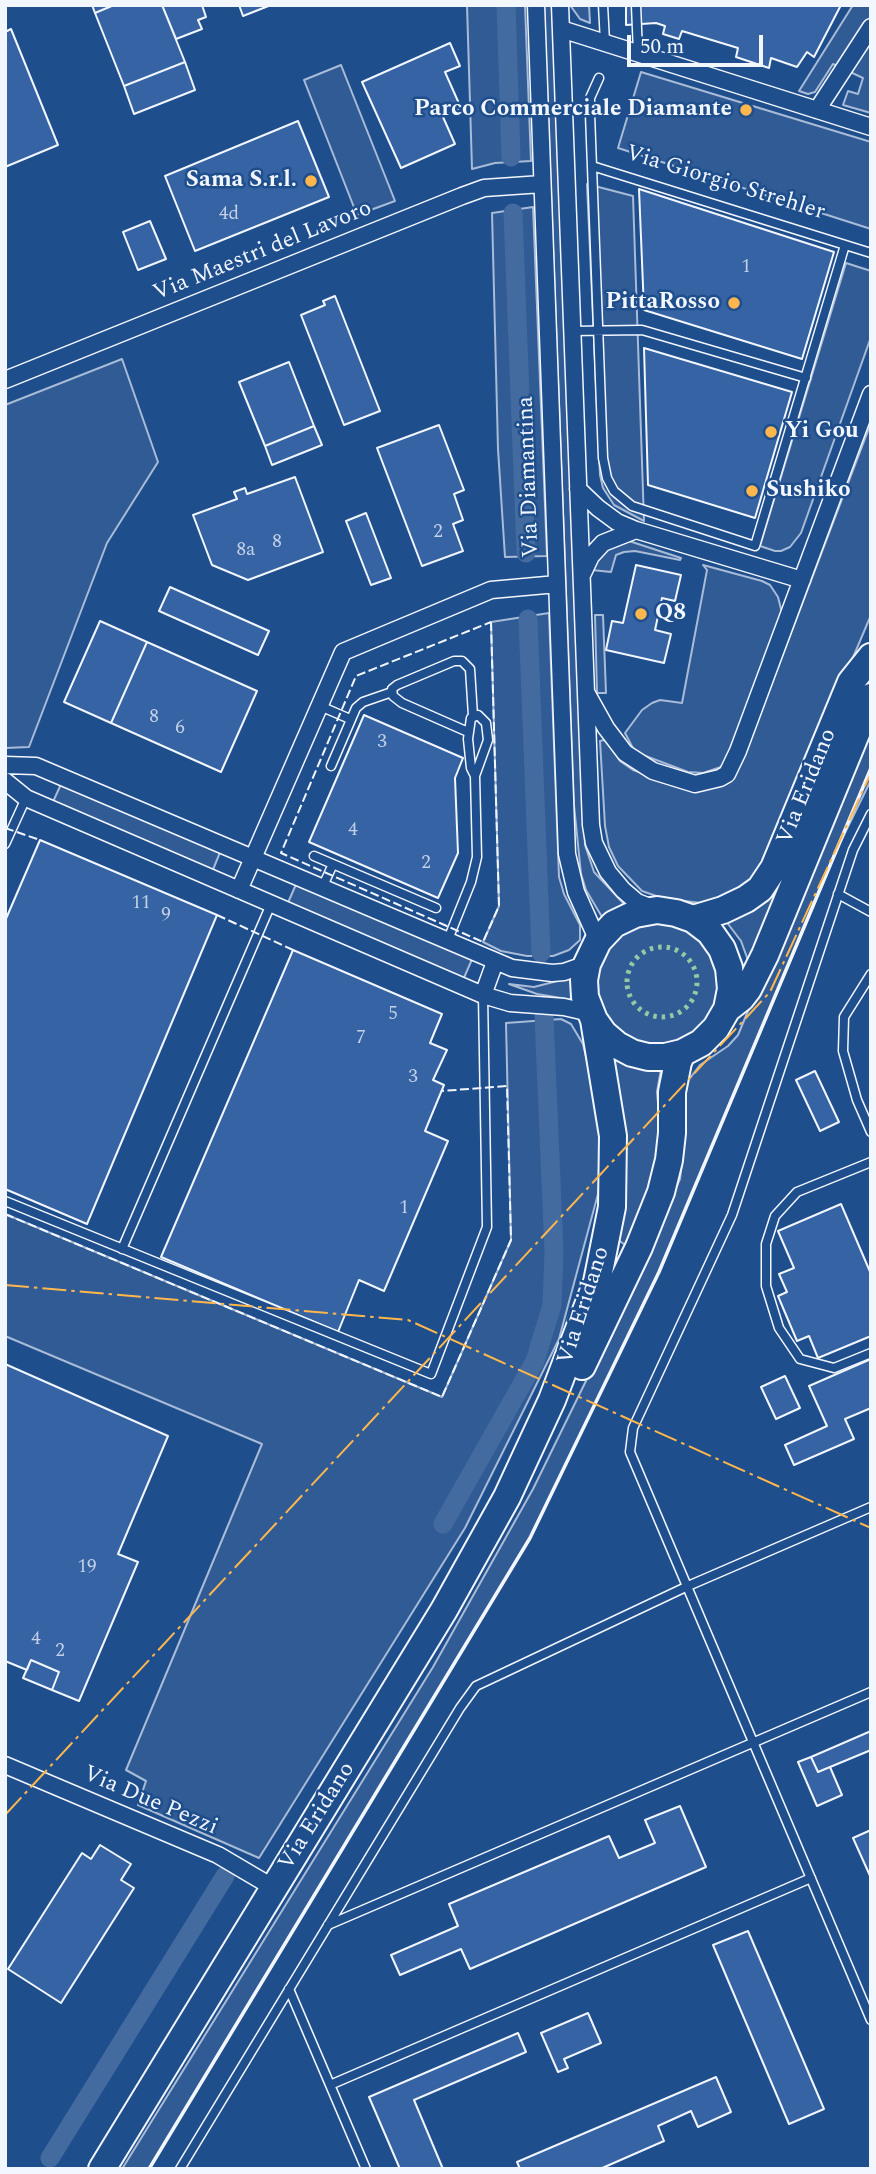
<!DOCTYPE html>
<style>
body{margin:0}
#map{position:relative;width:876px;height:2174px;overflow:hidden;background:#1f4e8c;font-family:Spectral,serif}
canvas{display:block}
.frame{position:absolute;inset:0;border:7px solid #f2f6ff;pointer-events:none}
.scale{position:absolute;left:627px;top:35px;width:136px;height:32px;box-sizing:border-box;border:4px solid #f2f6ff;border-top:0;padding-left:9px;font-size:21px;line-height:24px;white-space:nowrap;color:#f2f6ff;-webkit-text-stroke:5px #1f4e8c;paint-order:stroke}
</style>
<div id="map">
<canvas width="876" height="2174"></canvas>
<div class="frame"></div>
<div class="scale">50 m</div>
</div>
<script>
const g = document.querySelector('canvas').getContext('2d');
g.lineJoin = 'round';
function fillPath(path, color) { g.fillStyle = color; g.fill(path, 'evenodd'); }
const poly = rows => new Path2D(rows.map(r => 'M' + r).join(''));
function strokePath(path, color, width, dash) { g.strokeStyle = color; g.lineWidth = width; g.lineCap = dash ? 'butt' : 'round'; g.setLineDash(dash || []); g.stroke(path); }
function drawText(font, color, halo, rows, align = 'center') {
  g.font = font + ' Spectral,serif'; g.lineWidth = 5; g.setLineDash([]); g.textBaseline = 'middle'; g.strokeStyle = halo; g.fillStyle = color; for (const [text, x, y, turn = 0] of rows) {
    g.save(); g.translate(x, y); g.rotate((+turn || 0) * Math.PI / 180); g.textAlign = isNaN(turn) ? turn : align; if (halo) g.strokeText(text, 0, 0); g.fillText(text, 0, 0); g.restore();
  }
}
const built = poly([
 [467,5,525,5,531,161,495,163,472,169,467,5],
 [544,5,552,5,585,845,594,872,624,904,602,917,586,890,581,874,574,805,544,5],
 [570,5,589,5,590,23,580,19,570,5],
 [853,5,871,5,871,113,843,105,848,91,858,94,863,78,833,64,815,92,808,94,799,91,853,5],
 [341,65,395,201,357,215,304,80,341,65],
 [641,72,871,142,871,229,618,148,641,72],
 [587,184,633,196,644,521,614,505,603,488,600,475,587,184],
 [533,207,547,556,505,557,498,449,492,213,533,207],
 [846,263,871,271,871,337,801,533,790,547,781,551,775,551,760,546,846,263],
 [122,359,158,462,107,543,29,747,5,748,5,405,122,359],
 [871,423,871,615,766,863,747,884,708,904,662,898,642,891,618,866,609,847,605,826,600,741,608,739,620,761,633,770,686,788,704,790,719,786,732,777,742,762,871,423],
 [626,540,681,558,680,560,635,551,624,552,616,555,611,572,592,570,604,548,626,540],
 [703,565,762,581,770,585,778,597,782,613,727,760,721,767,703,773,688,772,635,752,625,733,642,710,652,703,660,700,682,703,707,570,703,565],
 [549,613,559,877,564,894,580,925,580,940,569,950,553,956,527,956,501,951,483,942,499,906,491,622,549,613],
 [595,615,603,615,606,693,597,693,595,615],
 [871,715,871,780,840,843,659,1272,530,1538,149,2169,122,2169,433,1667,533,1489,607,1338,680,1179,684,1146,681,1116,684,1086,700,1065,728,1046,738,1035,871,715],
 [62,782,221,850,212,872,52,804,62,782],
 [795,849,749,963,741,941,725,920,795,849],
 [297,882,473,957,463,980,287,905,297,882],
 [639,918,683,921,715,949,724,991,705,1030,666,1048,624,1039,596,1006,594,963,604,943,639,918],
 [573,977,573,1000,537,994,509,984,534,987,573,977],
 [561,1019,571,1024,583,1044,594,1090,602,1155,598,1194,559,1339,465,1528,259,1858,138,1805,146,1781,126,1770,262,1444,5,1336,5,1214,442,1397,511,1240,506,1023,561,1019],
 [603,1041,641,1069,651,1071,661,1069,657,1092,661,1138,659,1162,627,1246,618,1240,603,1041]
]);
fillPath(built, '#305b95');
strokePath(built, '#a8bbd7', 2);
strokePath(poly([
 [506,5,511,157],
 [513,213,526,553],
 [528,619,541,953],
 [443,1524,535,1361,552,1305,554,1252,544,1017],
 [50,2158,225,1876]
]), '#446ba0', 19);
const building = poly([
 [92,5,114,5,95,13,92,5],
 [114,5,162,5,185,62,124,86,95,13,114,5],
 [162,5,202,5,206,17,198,20,202,29,176,39,162,5],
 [239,5,271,5,243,16,239,5],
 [626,5,841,5,814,57,807,52,797,67,771,58,769,68,736,57,738,48,682,31,679,39,663,34,665,26,656,23,626,25,626,5],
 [11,29,58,145,5,167,5,32,11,29],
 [450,43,460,66,445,72,461,108,443,117,455,144,401,168,362,82,450,43],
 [185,62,195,90,134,114,124,86,185,62],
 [298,121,329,197,195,251,165,176,298,121],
 [639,189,834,252,802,359,644,310,639,189],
 [150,221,166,259,138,270,123,232,150,221],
 [335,296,380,411,344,425,301,315,325,305,323,301,335,296],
 [644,348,792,392,755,518,648,485,644,348],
 [289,362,314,426,265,446,239,382,289,362],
 [439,425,464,490,454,494,463,520,453,524,463,551,422,566,377,448,439,425],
 [314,426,322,445,272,465,265,446,314,426],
 [295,477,323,552,248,580,212,565,193,515,237,499,234,492,245,488,247,494,295,477],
 [366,513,391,578,371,585,346,521,366,513],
 [636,565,681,575,675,601,662,598,655,630,671,634,664,663,606,650,612,621,623,623,636,565],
 [170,587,269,631,258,655,159,611,170,587],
 [100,621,147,642,111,723,64,702,100,621],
 [147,642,257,691,221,772,111,723,147,642],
 [364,715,463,758,455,778,458,853,438,898,309,842,364,715],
 [40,840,217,915,87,1224,5,1189,5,921,40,840],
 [293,950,442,1014,430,1043,447,1050,433,1080,444,1085,425,1131,448,1141,384,1291,359,1280,338,1332,161,1257,293,950],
 [815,1071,839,1122,820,1131,796,1080,815,1071],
 [841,1204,871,1274,871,1336,818,1358,809,1336,797,1341,778,1296,787,1292,779,1274,794,1268,778,1231,841,1204],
 [871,1359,871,1408,845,1419,854,1439,794,1465,785,1445,827,1426,809,1386,871,1359],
 [5,1364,168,1436,118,1554,138,1562,79,1701,52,1690,59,1672,31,1660,27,1670,5,1661,5,1364],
 [785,1376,800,1408,776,1419,761,1387,785,1376],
 [31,1660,59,1672,52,1690,23,1678,31,1660],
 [871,1731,871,1750,818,1772,811,1757,871,1731],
 [811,1757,818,1772,830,1767,842,1795,817,1806,798,1762,811,1757],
 [680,1806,706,1867,470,1969,461,1949,400,1975,391,1955,458,1926,449,1904,609,1836,619,1858,655,1843,645,1820,680,1806],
 [871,1830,871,1878,853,1838,871,1830],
 [100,1845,131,1864,121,1880,134,1888,61,2003,8,1969,82,1853,91,1859,100,1845],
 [748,1931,824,2109,789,2124,713,1945,748,1931],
 [588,2013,601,2043,564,2059,568,2068,558,2072,541,2033,588,2013],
 [518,2033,526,2052,414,2100,443,2169,400,2169,369,2097,518,2033],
 [716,2077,731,2112,698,2127,691,2111,658,2126,664,2141,600,2169,520,2169,517,2162,716,2077]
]);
fillPath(building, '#3563a3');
strokePath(building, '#f2f6ff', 2);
const service = poly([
 [603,5,605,42],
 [636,5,638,53],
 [599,78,590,98,590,114,603,458,607,478,614,491,632,506,755,546,845,245],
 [592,166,871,253],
 [572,331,642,330,806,378],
 [320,706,350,719],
 [468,732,402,703,393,696,392,689,397,685,454,661,462,661,470,669,473,716],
 [331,766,356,708,363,702,392,692],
 [871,814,853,850,732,1215,633,1428,630,1452,871,2020],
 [5,844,26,798],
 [314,856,436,908],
 [322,888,333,864],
 [838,894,871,912],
 [447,942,471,882,477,857,475,776,471,768,468,739,471,718,478,715,486,723,488,740,475,776],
 [871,974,844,1017,843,1051,857,1100,871,1132],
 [871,1162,797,1192,775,1216,766,1244,766,1286,779,1328,800,1359,834,1368,871,1353],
 [5,1201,431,1374,487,1227,483,995],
 [122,1249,271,904],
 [328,1925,871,1692],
 [289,1989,366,2169],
 [330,2085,811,1878],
 [180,2169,460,1708,476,1686,688,1586,871,1507]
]);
const minor = poly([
 [536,5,567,854,576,892,598,941],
 [560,5,591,825,594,843,608,872,623,890,637,902,655,909],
 [561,29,871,127],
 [817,110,871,27],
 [5,380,462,196,484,188,542,184],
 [578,489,598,508,617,522,636,530,802,580],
 [583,573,591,556,603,543,636,530],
 [587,694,606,728,625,753,653,771,695,784,720,778,727,774,738,751,871,394],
 [5,765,36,766,512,968,552,973,564,972,587,964],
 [5,781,26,798,483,995,510,1003,564,1007,590,1013],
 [239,890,343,652,491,590,557,584],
 [483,995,495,962],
 [5,1765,218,1855,274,1888]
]);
const primary = poly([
 [693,919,710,932,722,949,729,968,731,989,727,1009,716,1028,701,1043,682,1053,665,1057,648,1057,632,1053,617,1045,604,1034,594,1020,585,997,584,980,587,964,598,941,614,924,635,914,657,910,676,913,693,919,723,910,746,899,760,889,774,868,851,682,871,657],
 [727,1009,741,998,748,989,765,955,871,697],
 [582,1366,639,1247,661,1192,669,1160,672,1133,672,1092,678,1062,682,1053],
 [102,2169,444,1610,507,1497,552,1400,597,1282,612,1207,613,1136,594,1020]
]);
strokePath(service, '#f2f6ff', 11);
strokePath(minor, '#f2f6ff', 19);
strokePath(primary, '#f2f6ff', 30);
strokePath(service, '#1f4e8c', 8);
strokePath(minor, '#1f4e8c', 16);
strokePath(primary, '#1f4e8c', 26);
strokePath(poly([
 '627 982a35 35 0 1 1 70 0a35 35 0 1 1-70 0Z'
]), '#97c8a6', 5, [3.5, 5]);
strokePath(poly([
 [491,622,499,906,483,942,281,853,356,676,491,622],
 [5,828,40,840],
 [217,915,293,950],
 [5,1214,442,1397,511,1240,507,1086,442,1091]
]), '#f2f6ff', 2, [9, 3.5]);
strokePath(poly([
 [149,2169,530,1538,659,1272,871,768]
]), '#f2f6ff', 3.5);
strokePath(poly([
 [5,1285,408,1320,871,1528],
 [5,1815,770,992,871,773]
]), '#ffb74d', 2, [24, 5, 3.5, 5]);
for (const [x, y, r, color] of [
 [746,110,7,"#ffb74d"],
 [311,181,7,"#ffb74d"],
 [734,303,7,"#ffb74d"],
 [771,432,7,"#ffb74d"],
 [752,491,7,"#ffb74d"],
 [641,614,7,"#ffb74d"]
]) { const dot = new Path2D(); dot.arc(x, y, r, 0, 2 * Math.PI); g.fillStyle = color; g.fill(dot); strokePath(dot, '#1f4e8c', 2.5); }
drawText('19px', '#c3d1e8', null, [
 ["4d",229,215],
 ["1",746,268],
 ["2",438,533],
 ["8",277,543],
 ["8a",246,551],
 ["8",154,718],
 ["6",180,729],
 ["3",382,743],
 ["4",353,831],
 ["2",426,864],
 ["11",141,904],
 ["9",166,916],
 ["5",393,1015],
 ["7",361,1039],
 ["3",413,1078],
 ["1",404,1209],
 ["19",87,1568],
 ["4",36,1640],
 ["2",60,1652]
]);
drawText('bold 23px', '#f2f6ff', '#1f4e8c', [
 ["Parco Commerciale Diamante",732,110],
 ["Sama S.r.l.",297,181],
 ["PittaRosso",720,303],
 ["Yi Gou",785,432,"left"],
 ["Sushiko",766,491,"left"],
 ["Q8",655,614,"left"]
], 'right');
drawText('23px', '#f2f6ff', '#1f4e8c', [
 ["Via Giorgio Strehler",725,184,17],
 ["Via Maestri del Lavoro",263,252,-22],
 ["Via Diamantina",530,477,-92],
 ["Via Eridano",808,787,-68],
 ["Via Eridano",585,1306,-72],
 ["Via Due Pezzi",150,1802,23],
 ["Via Eridano",318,1817,-58]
]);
</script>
